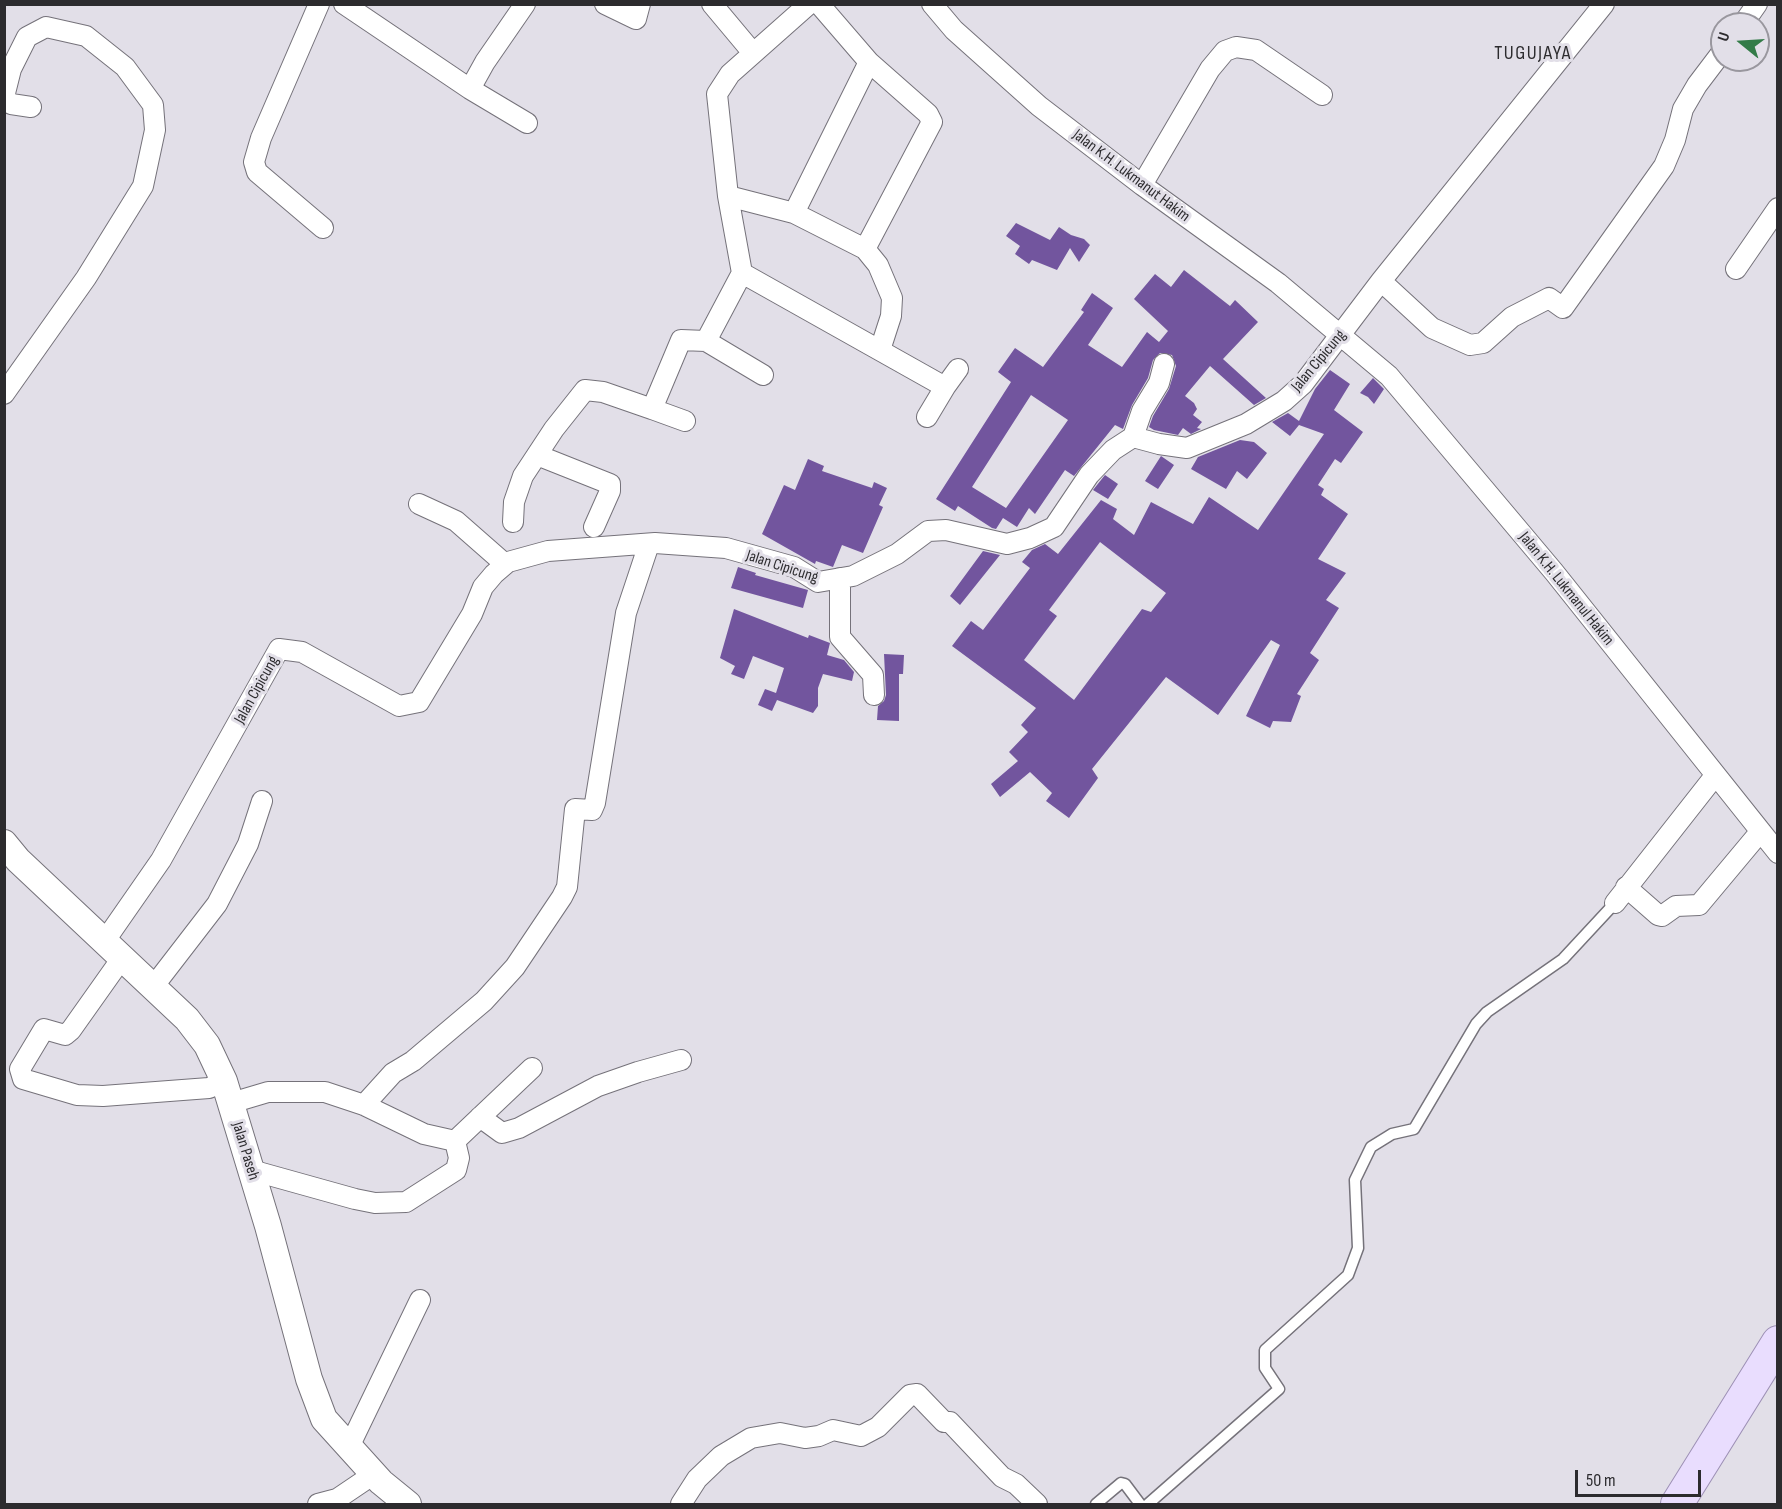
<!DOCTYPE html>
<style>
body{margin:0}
#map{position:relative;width:1782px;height:1509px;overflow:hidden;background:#e2dfe8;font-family:"Sofia Sans Condensed",sans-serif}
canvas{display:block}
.frame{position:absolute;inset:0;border:6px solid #2c2b2e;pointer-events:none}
.north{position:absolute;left:1710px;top:12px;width:60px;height:60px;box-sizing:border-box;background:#e2dfe8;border:2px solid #99979e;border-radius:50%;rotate:288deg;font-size:16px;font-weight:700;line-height:24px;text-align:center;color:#2c2b2e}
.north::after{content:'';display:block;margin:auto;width:21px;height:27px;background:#337b48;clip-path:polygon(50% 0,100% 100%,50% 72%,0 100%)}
.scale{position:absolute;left:1575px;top:1470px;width:126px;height:27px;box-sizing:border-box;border:3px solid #2c2b2e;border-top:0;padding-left:8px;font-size:18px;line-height:21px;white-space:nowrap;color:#2c2b2e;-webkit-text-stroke:4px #e2dfe8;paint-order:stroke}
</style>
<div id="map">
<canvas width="1782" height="1509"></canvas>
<div class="frame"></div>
<div class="north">U</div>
<div class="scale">50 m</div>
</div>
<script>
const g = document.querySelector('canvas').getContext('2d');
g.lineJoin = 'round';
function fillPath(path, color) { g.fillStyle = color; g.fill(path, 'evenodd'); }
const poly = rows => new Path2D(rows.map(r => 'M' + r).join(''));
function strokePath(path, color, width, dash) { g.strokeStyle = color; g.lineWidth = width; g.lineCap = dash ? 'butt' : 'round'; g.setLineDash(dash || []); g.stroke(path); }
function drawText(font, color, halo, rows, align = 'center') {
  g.font = font + ' "Sofia Sans Condensed",sans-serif'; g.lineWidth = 6; g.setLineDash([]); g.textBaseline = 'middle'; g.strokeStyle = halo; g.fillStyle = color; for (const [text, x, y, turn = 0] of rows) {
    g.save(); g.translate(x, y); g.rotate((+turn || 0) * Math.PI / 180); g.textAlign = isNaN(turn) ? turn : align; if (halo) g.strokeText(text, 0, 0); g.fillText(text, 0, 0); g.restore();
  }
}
fillPath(poly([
 [1016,223,1050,240,1059,227,1071,235,1084,239,1090,245,1079,262,1070,248,1057,270,1032,260,1029,264,1015,254,1020,246,1006,236],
 [1184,270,1230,306,1235,300,1258,322,1223,359,1266,398,1254,405,1210,366,1185,396,1194,403,1197,409,1193,415,1202,422,1197,428,1201,429,1191,434,1183,428,1178,435,1154,430,1149,427,1153,416,1169,389,1176,366,1172,355,1160,353,1153,360,1148,378,1132,405,1123,429,1115,425,1074,476,1065,470,1035,514,1029,508,1017,527,1003,518,996,529,992,528,958,506,955,511,936,499,1011,382,998,372,1015,348,1043,367,1084,312,1081,310,1092,293,1113,308,1088,345,1122,367,1147,332,1159,342,1168,331,1134,299,1155,274,1171,287],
 [1031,395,1068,420,1006,508,972,487],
 [1330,370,1350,384,1334,410,1363,432,1341,463,1335,459,1318,485,1324,489,1321,495,1348,514,1318,559,1346,573,1326,600,1339,608,1310,653,1319,660,1297,694,1301,696,1291,722,1273,721,1270,728,1246,716,1280,645,1271,640,1218,715,1166,677,1092,769,1098,778,1069,818,1046,801,1052,793,1030,772,1000,797,991,784,1018,761,1009,752,1028,732,1021,725,1036,708,952,646,971,621,983,630,1030,568,1022,562,1032,550,1045,544,1058,554,1101,500,1117,509,1113,519,1134,535,1151,502,1193,524,1209,497,1258,530,1324,434,1299,425,1290,436,1272,422,1288,413,1299,421,1315,389],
 [1100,542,1166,593,1151,612,1142,609,1074,700,1024,660,1057,616,1049,610],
 [1373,378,1384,389,1374,404,1368,397,1360,393],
 [1240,440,1254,442,1267,453,1247,479,1237,471,1226,489,1191,469,1198,457],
 [1161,456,1174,465,1158,489,1145,481],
 [808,459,824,466,822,471,872,488,874,482,887,488,879,505,883,507,863,553,842,545,833,567,816,561,815,564,762,534,784,485,795,490],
 [1105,475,1118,484,1108,499,1093,490],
 [983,551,1000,555,960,605,950,596],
 [738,567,756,573,755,575,808,590,803,608,731,588],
 [734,609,808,638,809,635,830,643,827,655,844,660,854,672,852,681,823,674,818,688,818,706,813,713,777,700,772,711,758,705,765,689,776,693,784,668,753,656,744,679,731,674,735,666,720,658],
 [884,654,904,655,903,674,899,674,899,721,877,720,878,706,884,701,886,695]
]), '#72559e');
const service = poly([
 [1096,1504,1121,1483,1125,1484,1140,1504],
 [1148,1504,1279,1389,1265,1368,1265,1350,1348,1275,1358,1248,1355,1180,1371,1147,1392,1134,1414,1129,1476,1024,1487,1012,1563,959,1615,903]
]);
const minor = poly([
 [319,4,261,138,254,162,257,172,323,228],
 [344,4,470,89],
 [525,4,485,62,470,89,527,123],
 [605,4,636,19,640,4],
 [712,4,753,53],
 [932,4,954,30,1039,106,1142,185,1278,283,1389,376,1554,572,1778,853],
 [1743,24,1757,4],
 [1142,185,1210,69,1225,51,1236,47,1256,50,1322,95],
 [728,196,794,213,865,249,932,122,928,114,869,62,819,4],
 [794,213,869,62],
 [865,249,878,265,892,298,891,316,880,350],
 [1736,269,1778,208],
 [742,273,945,387,958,369],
 [1381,281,1432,328,1470,345,1483,343,1512,317,1549,298,1563,308,1664,166,1675,140,1683,109,1697,85,1722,52],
 [763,375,706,341,742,273,728,196,717,94,730,74,809,4],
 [4,394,86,278,143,186,155,130,153,105,125,67,86,36,46,27,27,37,11,69,5,93,6,99,11,104,31,107],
 [652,409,685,421],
 [927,417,945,387],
 [1133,437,1142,411,1159,383,1164,364],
 [537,455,610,484,610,491,594,527],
 [419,504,456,521,505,564],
 [513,522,514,502,523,476,554,429,585,390,603,392,652,409,681,340,706,341],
 [840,578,840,637,873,675,874,695],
 [1626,887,1658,915,1662,916,1676,906,1699,905,1760,832],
 [1615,903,1714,777],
 [104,942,161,860,279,649,302,652,399,706,419,702,472,614,483,587,494,574,508,562,548,551,655,543,726,548,794,567,818,582,853,576,897,554,928,531,946,530,1007,544,1030,538,1054,527,1089,475,1113,450,1133,437,1159,444,1187,448,1246,424,1284,401,1303,384,1381,281,1604,4],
 [122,958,71,1030,65,1035,44,1029,20,1069,23,1079,77,1095,103,1096,209,1088,224,1081],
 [153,987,217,904,248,844,262,801],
 [231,1103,268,1092,325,1092,364,1105,424,1134,455,1141,532,1068],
 [364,1105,393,1073,413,1061,484,1001,515,967,562,897,567,887,575,809,592,810,595,803,626,613,649,544],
 [480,1117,502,1133,519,1128,598,1086,638,1072,681,1060],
 [251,1170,355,1199,375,1203,406,1202,456,1170,459,1158,455,1141],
 [349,1447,420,1300],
 [318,1504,337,1499,374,1474],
 [681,1504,697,1479,721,1456,751,1438,780,1433,805,1438,819,1436,833,1430,861,1436,878,1427,910,1395,917,1394,944,1422,950,1422,1002,1477,1016,1484,1037,1504]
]);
const tertiary = poly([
 [4,843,18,860,187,1019,207,1045,224,1081,268,1226,309,1379,324,1419,381,1482,408,1504]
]);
const primary = poly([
 [1677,1504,1778,1342]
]);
strokePath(service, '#75727a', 13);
strokePath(minor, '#75727a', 22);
strokePath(tertiary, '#75727a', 28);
strokePath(primary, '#9d90b5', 34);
strokePath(service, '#fff', 10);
strokePath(minor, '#fff', 20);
strokePath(tertiary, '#fff', 26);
strokePath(primary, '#e9ddfe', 32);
drawText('16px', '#2c2b2e', '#e2dfe8', [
 ["Jalan K.H. Lukmanut Hakim",1131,176,37],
 ["Jalan Cipicung",1319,361,-50],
 ["Jalan Cipicung",782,567,18],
 ["Jalan K.H. Lukmanul Hakim",1566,589,51],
 ["Jalan Cipicung",257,690,-61],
 ["Jalan Paseh",245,1151,73]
]);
g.letterSpacing = '1.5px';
drawText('20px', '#2c2b2e', '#e2dfe8', [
 ["TUGUJAYA",1533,54]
]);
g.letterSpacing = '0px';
</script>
